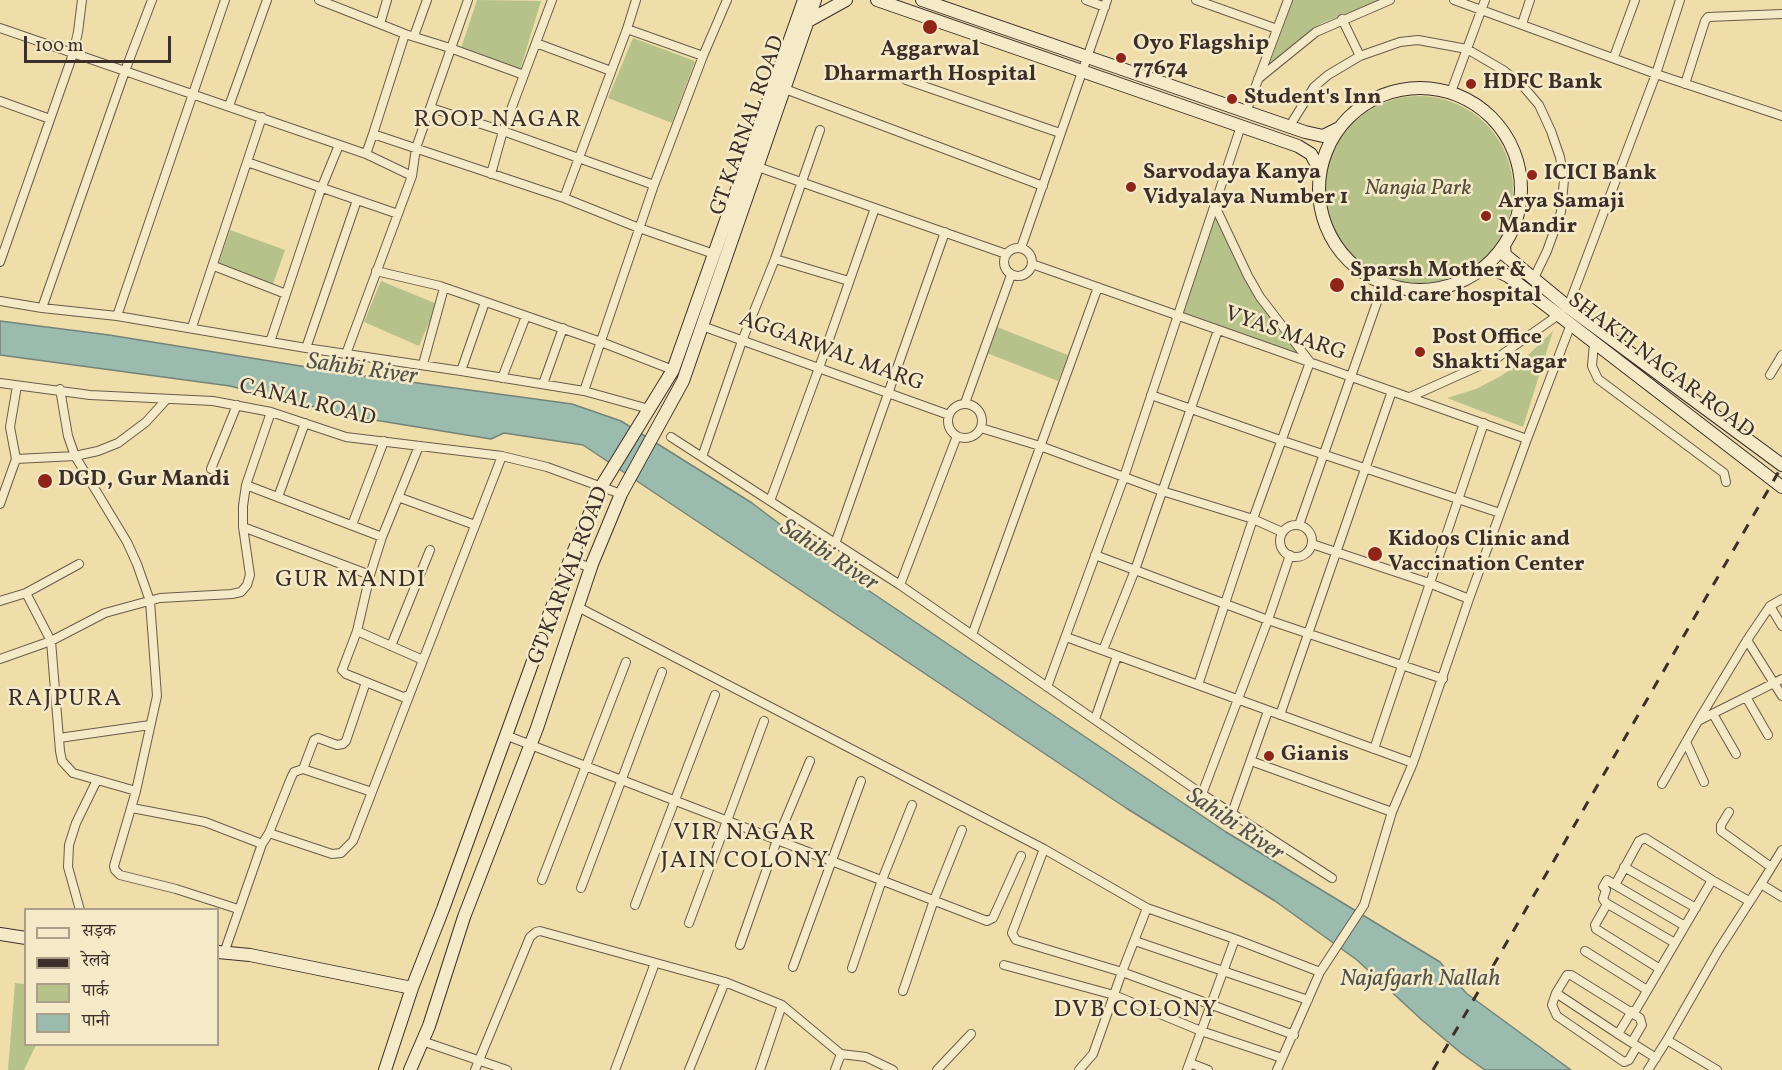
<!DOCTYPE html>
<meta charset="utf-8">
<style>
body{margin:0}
#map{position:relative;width:1782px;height:1070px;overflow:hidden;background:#efdeaa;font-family:Vollkorn,"Noto Serif Devanagari",serif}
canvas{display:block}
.legend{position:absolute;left:24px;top:908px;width:195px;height:138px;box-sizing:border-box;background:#f5eac8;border:2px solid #ab9f89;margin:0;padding:8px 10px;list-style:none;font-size:18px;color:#3c2f2a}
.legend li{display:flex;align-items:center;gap:12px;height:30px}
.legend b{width:30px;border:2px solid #ab9f89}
.scale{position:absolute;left:24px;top:36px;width:147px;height:27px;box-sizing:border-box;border:3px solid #3c2f2a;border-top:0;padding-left:8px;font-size:18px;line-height:21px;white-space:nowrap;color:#3c2f2a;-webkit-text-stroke:4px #f5eac8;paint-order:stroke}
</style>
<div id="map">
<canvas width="1782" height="1070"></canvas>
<ul class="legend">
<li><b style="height:8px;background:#f5eac8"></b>सड़क</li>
<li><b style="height:8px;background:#3c2f2a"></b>रेलवे</li>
<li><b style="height:16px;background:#b7c28a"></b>पार्क</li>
<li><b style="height:16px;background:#9abbae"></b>पानी</li>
</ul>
<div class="scale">100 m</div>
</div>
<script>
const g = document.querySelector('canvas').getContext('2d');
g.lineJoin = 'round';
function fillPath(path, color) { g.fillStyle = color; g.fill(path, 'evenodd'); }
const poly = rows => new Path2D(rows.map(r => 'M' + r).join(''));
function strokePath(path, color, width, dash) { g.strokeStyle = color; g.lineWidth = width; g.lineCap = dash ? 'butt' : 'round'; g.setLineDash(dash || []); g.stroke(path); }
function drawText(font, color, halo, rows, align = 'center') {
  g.font = font + ' Vollkorn,serif'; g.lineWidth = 5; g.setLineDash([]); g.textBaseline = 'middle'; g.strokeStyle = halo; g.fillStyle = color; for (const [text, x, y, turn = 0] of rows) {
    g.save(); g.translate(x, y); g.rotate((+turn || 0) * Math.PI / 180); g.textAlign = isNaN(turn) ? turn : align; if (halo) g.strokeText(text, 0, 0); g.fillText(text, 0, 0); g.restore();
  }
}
fillPath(poly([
 [477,0,541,1,520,70,461,48],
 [1293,0,1380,0,1322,23,1270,63],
 [633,38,695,61,672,123,608,98],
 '1325 190a94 94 0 1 1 188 0a94 94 0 1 1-188 0Z',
 [1214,213,1249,286,1299,355,1183,314],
 [230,230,285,250,273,284,218,265],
 [381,281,437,304,419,346,364,322],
 [997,327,1068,355,1058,381,987,353],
 [1553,331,1523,427,1447,398,1476,389,1499,377,1519,364],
 [15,983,25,984,26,1044,36,1045,24,1070,8,1070]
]), '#b7c28a');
const water = poly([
 [0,321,109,335,344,373,572,404,621,421,752,503,856,582,1226,832,1440,962,1466,993,1571,1070,1485,1070,1461,1053,1423,1021,1357,960,1275,901,1126,808,583,445,504,433,491,439,350,416,230,386,0,355,0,321]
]);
fillPath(water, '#9abbae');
strokePath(water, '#748379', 1.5);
const street = poly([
 [319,0,380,24],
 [1086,0,1105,7],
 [1196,0,1277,29],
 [1454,0,1656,74,1782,116],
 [1342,19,1360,56],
 [1522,24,1530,0],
 [0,28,366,154,373,134,564,198,639,228,714,254],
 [405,34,450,48,524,75],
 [414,36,427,0],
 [536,43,611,71],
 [703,56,727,0],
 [1614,57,1635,0],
 [1258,79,1316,32,1390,0],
 [906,80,1060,133],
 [1685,84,1705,21,1708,17,1782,14],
 [785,89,1043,186],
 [1451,92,1485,0],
 [0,101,50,119],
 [229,106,267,0],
 [431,108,503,131,654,185],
 [1246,112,1288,0],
 [1289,127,1314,87,1328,75,1360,56,1400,42,1418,40,1467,49,1503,70,1522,85,1539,105,1551,131,1560,157,1564,180,1561,212,1547,251,1533,280],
 [373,134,405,34,380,24,387,0],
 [366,154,412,176],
 [247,162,398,214],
 [758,167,1006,254],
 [491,174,503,131,552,0],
 [564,198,627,29],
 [1021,248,1107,0],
 '1004 262a14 14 0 1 1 28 0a14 14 0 1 1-28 0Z',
 [775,259,849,281],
 [0,262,73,54,78,32,82,0],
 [1032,264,1527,439],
 [214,266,286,294],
 [376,271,440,286,601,342,673,370],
 [0,301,42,308,117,316,306,348,461,371,584,391,649,409],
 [1568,307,1656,74,1680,0],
 [42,308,125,71,152,0],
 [117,316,225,0],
 [702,326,949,415],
 [192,327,262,117],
 [270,342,321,189,339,145],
 [1594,343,1592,366,1598,379,1724,473,1726,482],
 [306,348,357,200],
 [346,354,412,176,416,148,468,0],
 [423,364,444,288],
 [461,371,485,302],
 [1770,375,1782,355],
 [502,378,526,316],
 [0,383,90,395,213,401,271,412,346,437,502,456,547,467,621,494],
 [543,384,563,328],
 [60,389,68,436,75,456,127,542,137,564,150,601,157,696,136,791,114,866,115,870,120,875,176,889,238,909],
 [584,391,654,185,703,56,627,29,636,0],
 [1151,395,1283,441,1500,513],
 [1410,397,1497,358,1557,316],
 [965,403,1011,275],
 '948 421a17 17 0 1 1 34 0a17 17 0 1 1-34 0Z',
 [981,428,1040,446,1162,491,1253,519,1282,532],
 [671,437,900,585,1202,794,1332,878],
 [702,457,742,341,775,259,820,130],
 [16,459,75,456,98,451,118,443,146,422,166,400],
 [211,469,237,405],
 [246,485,382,537],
 [278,497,305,423],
 [398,497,475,525],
 [770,501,819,368,875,208],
 [0,504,16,459,10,427,17,386],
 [352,525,384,441],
 [1299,525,1383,285],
 '1280 541a16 16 0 1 1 32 0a16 16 0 1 1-32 0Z',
 [243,527,370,575],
 [835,544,945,232],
 [1312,544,1429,583,1469,599],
 [1095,555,1268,620,1443,679],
 [570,560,591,568],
 [900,585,957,436],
 [26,593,51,641,60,751,62,761,73,773,136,791],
 [1782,599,1770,606,1747,640,1698,721,1782,679],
 [0,601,26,593,79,564],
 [1770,606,1782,626],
 [578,607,1044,849,1147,908,1235,939,1320,972],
 [357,631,423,660],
 [972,635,1098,287],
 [1066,637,1413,763],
 [1747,640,1782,696],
 [391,646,430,550],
 [1103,650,1135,570,1218,330],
 [0,659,51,641,105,613,160,598,232,594,241,592,247,585,250,575,243,527,243,506,246,485,271,412],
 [366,682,403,697,409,695],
 [1198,685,1253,519,1310,362,1260,297,1248,276,1214,204],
 [1047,687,1124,477,1241,126],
 [1746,697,1768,735],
 [1713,714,1736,754],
 [1280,715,1392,391],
 [1095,719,1117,656],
 [505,735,987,921,993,918,1021,856],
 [59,738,150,725],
 [1686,742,1704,782],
 [1374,749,1484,423],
 [1251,761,1392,812],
 [303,769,372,792],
 [1662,784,1698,721],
 [1202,794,1268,620,1290,555],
 [132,808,205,822,262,844],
 [1729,812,1721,825,1721,831,1771,867],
 [1232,813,1268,711],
 [269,833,291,778,294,772,303,769,314,740,318,738,337,745,343,744,346,741,366,682,346,674,342,670,343,668,357,631,370,575,382,537,419,446],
 [1044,849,1012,933,1016,940,1122,972,1294,1035],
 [1782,850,1761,884,1782,897],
 [1624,867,1696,908],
 [542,880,626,662],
 [1615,885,1607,880,1603,887,1606,890,1603,899,1606,903,1675,943],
 [581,888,662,672],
 [1607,904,1595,925,1596,929,1660,969],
 [635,905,715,695],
 [80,910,68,867,69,845,76,823,97,780],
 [689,923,764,721],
 [1685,926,1615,885,1639,841,1645,838,1712,880],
 [1135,941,1308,1000],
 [740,945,777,840,810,761],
 [1585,951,1647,990],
 [224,953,262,844,269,833,332,854,341,853,353,841,502,456],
 [1004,965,1114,995,1201,1031,1282,1058],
 [793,967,861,781],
 [852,968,882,880,912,805],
 [903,991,934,900,962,830],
 [1556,993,1552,1005,1557,1016,1624,1062,1629,1060,1637,1046],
 [1634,1013,1712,880,1749,901],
 [1618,1034,1632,1011],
 [422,1041,507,1070],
 [1632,1042,1642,1025,1640,1018,1571,975,1567,975,1556,993,1618,1034,1656,1058],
 [1190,1063,1208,1070],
 [475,1070,530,937,536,932,540,931,725,982],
 [615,1070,655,963],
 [689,1070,725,982,782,1005],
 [760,1070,782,1005,841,1054,866,1057,893,1070],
 [835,1070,841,1054],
 [937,1070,971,1034],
 [1079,1070,1093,1054,1122,972,1147,908],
 [1187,1070,1235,939],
 [1277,1070,1320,972,1364,905,1392,812,1413,763,1469,599,1527,439,1571,324],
 [1648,1070,1667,1040],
 [1717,1070,1667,1040,1718,951,1761,884]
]);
const secondary = poly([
 [877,0,1298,146,1311,154,1320,171],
 [922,0,1305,132,1323,136,1337,129],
 [808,21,846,0],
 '1319 189a101 101 0 1 1 202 0a101 101 0 1 1-202 0Z',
 [1504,246,1505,255,1568,307,1782,465],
 [1480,271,1493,269,1508,276,1782,487],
 [546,623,570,560,601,487,673,370,804,0],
 [0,934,26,938],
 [218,952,250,955,412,988],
 [385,1070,412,988,443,909,541,639],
 [410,1070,429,1026,464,917,537,728,592,564,621,494,683,381,815,0]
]);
strokePath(street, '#695b4a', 10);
strokePath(secondary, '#3c2f2a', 14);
strokePath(street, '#f5eac8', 8);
strokePath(secondary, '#f5eac8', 12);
strokePath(poly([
 [1433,1070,1782,466]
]), '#3c2f2a', 3, [10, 10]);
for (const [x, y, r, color] of [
 [930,27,8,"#8f2418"],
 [1121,58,6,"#8f2418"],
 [1471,84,6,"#8f2418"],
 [1232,99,6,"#8f2418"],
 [1532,175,6,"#8f2418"],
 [1131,187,6,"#8f2418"],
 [1486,216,6,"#8f2418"],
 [1337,285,8,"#8f2418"],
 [1420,352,6,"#8f2418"],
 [45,481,8,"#8f2418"],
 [1375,554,8,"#8f2418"],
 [1269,756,6,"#8f2418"]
]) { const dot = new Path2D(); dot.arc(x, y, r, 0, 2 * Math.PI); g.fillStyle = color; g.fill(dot); strokePath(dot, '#f5eac8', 2); }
drawText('bold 22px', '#3c2f2a', '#f5eac8', [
 ["Oyo Flagship",1133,45],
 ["77674",1133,70],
 ["Aggarwal",930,51,"center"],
 ["Dharmarth Hospital",930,76,"center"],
 ["HDFC Bank",1483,84],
 ["Student's Inn",1244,99],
 ["Sarvodaya Kanya",1143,174],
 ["Vidyalaya Number 1",1143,199],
 ["ICICI Bank",1544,175],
 ["Arya Samaji",1498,203],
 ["Mandir",1498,228],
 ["Sparsh Mother &",1350,272],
 ["child care hospital",1350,297],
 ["Post Office",1432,339],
 ["Shakti Nagar",1432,364],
 ["DGD, Gur Mandi",58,481],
 ["Kidoos Clinic and",1388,541],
 ["Vaccination Center",1388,566],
 ["Gianis",1281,756]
], 'left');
drawText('22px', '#3c2f2a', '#f5eac8', [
 ["GT KARNAL ROAD",749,126,-71],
 ["VYAS MARG",1285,335,19],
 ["AGGARWAL MARG",831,353,20],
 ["SHAKTI NAGAR ROAD",1660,367,37],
 ["CANAL ROAD",307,404,14],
 ["GT KARNAL ROAD",570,576,-69]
]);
drawText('italic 22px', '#554c3d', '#f5eac8', [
 ["Nangia Park",1418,190]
]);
g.letterSpacing = '1.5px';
drawText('24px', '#3c2f2a', '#f5eac8', [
 ["ROOP NAGAR",498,122],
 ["GUR MANDI",351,582],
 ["RAJPURA",65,701],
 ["VIR NAGAR",745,835],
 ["JAIN COLONY",745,863],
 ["DVB COLONY",1136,1012]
]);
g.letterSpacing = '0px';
drawText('italic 24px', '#54524b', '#f5eac8', [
 ["Sahibi River",362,371,8],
 ["Sahibi River",828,557,33],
 ["Sahibi River",1234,826,34],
 ["Najafgarh Nallah",1420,981]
]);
</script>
